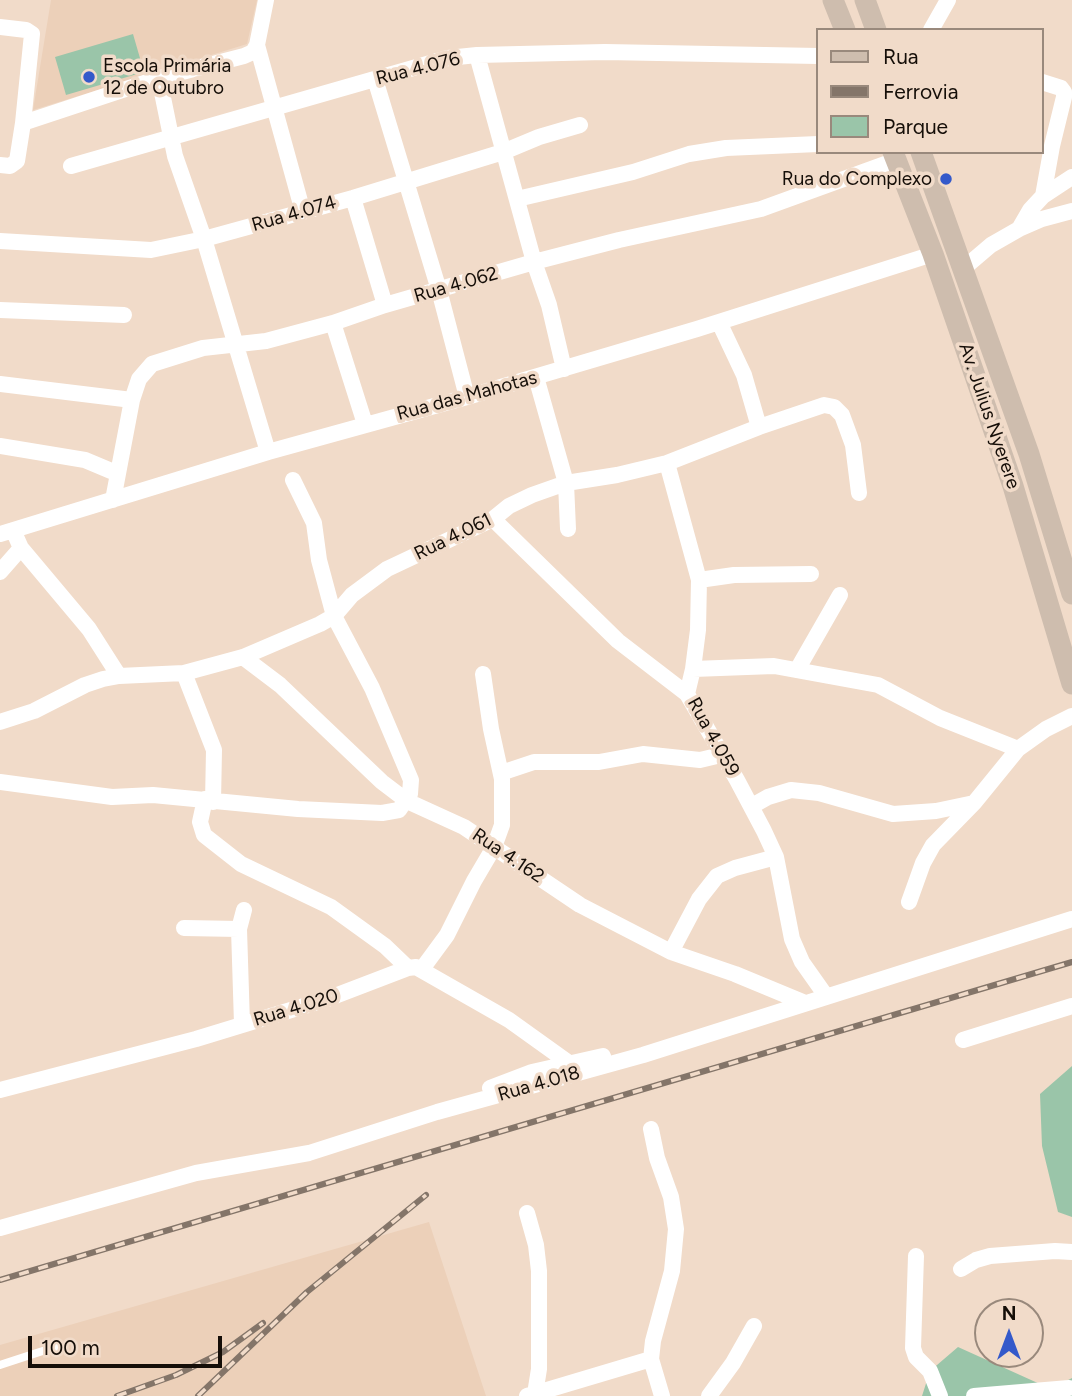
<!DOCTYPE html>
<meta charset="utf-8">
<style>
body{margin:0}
#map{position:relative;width:1072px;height:1396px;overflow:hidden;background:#f1dbc9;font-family:Figtree,sans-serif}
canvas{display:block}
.legend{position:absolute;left:816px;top:28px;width:228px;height:126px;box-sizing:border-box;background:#f1dbc9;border:2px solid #99897c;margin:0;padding:9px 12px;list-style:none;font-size:21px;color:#150e08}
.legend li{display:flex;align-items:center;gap:14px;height:35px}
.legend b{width:35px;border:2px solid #99897c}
.north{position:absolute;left:974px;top:1298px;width:70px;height:70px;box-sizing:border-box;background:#f1dbc9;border:2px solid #99897c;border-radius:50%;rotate:0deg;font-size:19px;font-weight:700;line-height:28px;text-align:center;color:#150e08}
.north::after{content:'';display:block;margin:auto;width:24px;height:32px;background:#3459ca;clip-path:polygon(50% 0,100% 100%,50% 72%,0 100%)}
.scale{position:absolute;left:28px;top:1336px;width:194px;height:32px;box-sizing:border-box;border:4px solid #150e08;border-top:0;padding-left:9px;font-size:21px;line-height:24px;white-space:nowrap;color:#150e08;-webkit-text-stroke:5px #f1dbc9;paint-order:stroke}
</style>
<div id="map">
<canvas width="1072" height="1396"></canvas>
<ul class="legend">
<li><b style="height:9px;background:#cebdae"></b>Rua</li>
<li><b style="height:9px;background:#847569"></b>Ferrovia</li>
<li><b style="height:19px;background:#9ac5a9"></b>Parque</li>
</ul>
<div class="north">N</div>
<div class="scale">100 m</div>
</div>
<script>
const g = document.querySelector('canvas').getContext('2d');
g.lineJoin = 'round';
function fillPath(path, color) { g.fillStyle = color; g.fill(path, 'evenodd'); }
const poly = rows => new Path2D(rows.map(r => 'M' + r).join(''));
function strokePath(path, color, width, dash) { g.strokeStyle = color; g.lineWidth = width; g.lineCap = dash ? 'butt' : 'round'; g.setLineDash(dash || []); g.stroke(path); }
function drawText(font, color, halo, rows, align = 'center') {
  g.font = font + ' Figtree,sans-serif'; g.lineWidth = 7; g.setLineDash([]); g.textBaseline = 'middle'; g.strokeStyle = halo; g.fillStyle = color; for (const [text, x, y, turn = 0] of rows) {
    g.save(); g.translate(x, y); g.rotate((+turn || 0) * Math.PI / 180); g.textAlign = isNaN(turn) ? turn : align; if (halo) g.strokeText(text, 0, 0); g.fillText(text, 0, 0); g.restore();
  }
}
fillPath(poly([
 [51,0,257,0,247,44,33,110],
 [429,1222,486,1396,0,1396,0,1345]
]), '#ecd0b9');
fillPath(poly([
 [133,34,144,72,66,95,55,57],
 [1072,1066,1072,1217,1058,1212,1042,1146,1040,1094],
 [958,1347,1051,1389,1072,1378,1072,1396,922,1396,930,1371]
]), '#9ac5a9');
strokePath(poly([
 [0,1365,58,1346]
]), '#fff', 8);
strokePath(poly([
 [266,0,257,45,303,212],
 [0,27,26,30,32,34,23,123],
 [931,30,948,0],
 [477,55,534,262,549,305,564,369],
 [159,78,175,156,204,239,268,452],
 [375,79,439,290,467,397],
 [1042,82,1061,88,1064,92,1064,97,1052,146,1043,196],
 [0,165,10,166,17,161,23,123,159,78,244,56,253,52,257,45],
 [71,166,448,58,477,55,605,52,818,56],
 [353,198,385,305],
 [517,199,633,172,689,154,726,148,818,144],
 [1019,229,1030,210,1043,196,1072,177],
 [0,241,151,250,204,239,353,198,503,152,539,137,580,125],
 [964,268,991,245,1019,229,1042,219,1072,211],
 [0,310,124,315],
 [719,322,744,375,759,427],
 [333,323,365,424],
 [536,377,566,483,568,529],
 [0,384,132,400],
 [0,446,85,460,116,473],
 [667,463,699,580,698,630,693,669,687,694,737,780,764,831,776,857,792,939,802,962,826,996],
 [113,500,132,400,139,379,152,364,203,348,266,341,333,323,385,305,534,262,619,240,761,209,896,160],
 [493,519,618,641,687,694],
 [13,530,21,548,89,629,119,676],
 [0,534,268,452,467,397,697,329,933,254],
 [0,572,21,548],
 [699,580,734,575,811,574],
 [243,657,280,685,382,782,407,801,464,827,580,905,671,952,735,974,805,1003],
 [693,669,774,666,878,685,940,718,1018,749],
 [797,670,840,595],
 [184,673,214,750,213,802],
 [0,722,34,711,85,685,103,679,119,676,184,673,243,657,320,624,334,616,352,595,387,569,493,519,509,506,532,495,566,483,617,475,667,463,759,427,824,405,834,407,842,415,853,445,859,493],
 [501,773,534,762,599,762,643,754,700,760,721,755],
 [0,782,112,797,153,795,298,809,382,813,399,810,410,794,411,780,372,688,334,616,319,560,314,523,293,480],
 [205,799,200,822,204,835,241,864,331,907,385,946,408,968],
 [752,806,768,797,791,790,819,793,893,814,936,811,974,803],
 [909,902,923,863,933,845,974,803,1018,749,1046,729,1072,716],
 [184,928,239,929],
 [671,952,699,899,717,876,735,868,776,857],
 [422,969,447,935,474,881,494,847,502,825,502,779,491,729,483,674],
 [242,1024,239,929,244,910],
 [963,1040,1072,1006],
 [490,1088,532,1072,603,1056],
 [0,1090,196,1039,327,999,408,968,416,967,509,1020,569,1063],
 [651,1129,657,1158,671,1197,676,1229,672,1271,653,1341,651,1359,662,1396],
 [527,1213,536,1245,539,1271,539,1369,535,1394],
 [0,1228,196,1173,309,1153,437,1112,643,1055,1072,919],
 [916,1256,913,1348,916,1357,930,1371,940,1396],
 [961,1269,976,1260,990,1256,1055,1251,1072,1252],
 [527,1396,651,1359],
 [709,1396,733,1363,754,1326],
 [974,1396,1069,1388]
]), '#fff', 16);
strokePath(poly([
 [833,0,845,30],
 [865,0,876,30],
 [893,152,933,254,1013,486,1072,684],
 [921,152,1029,454,1072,594]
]), '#cebdae', 21);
const rail = poly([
 [0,1280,1072,962],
 [117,1396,176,1375,223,1352,263,1323],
 [198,1396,307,1292,426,1195]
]);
strokePath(rail, '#847569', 6);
strokePath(rail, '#f1dbc9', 3.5, [10]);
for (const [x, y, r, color] of [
 [89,77,7,"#3459ca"],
 [946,179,7,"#3459ca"]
]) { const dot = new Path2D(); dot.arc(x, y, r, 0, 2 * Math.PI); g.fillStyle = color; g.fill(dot); strokePath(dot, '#f1dbc9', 2.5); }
drawText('19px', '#150e08', '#f1dbc9', [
 ["Escola Primária",103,66],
 ["12 de Outubro",103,88],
 ["Rua do Complexo",932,179,"right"]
], 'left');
drawText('19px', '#150e08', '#f1dbc9', [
 ["Rua 4.076",418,69,-14],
 ["Rua 4.074",294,214,-16],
 ["Rua 4.062",456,285,-16],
 ["Rua das Mahotas",467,396,-15],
 ["Av. Julius Nyerere",989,416,71],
 ["Rua 4.061",453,537,-26],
 ["Rua 4.059",713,737,61],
 ["Rua 4.162",508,856,34],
 ["Rua 4.020",296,1008,-17],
 ["Rua 4.018",539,1084,-16]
]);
</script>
